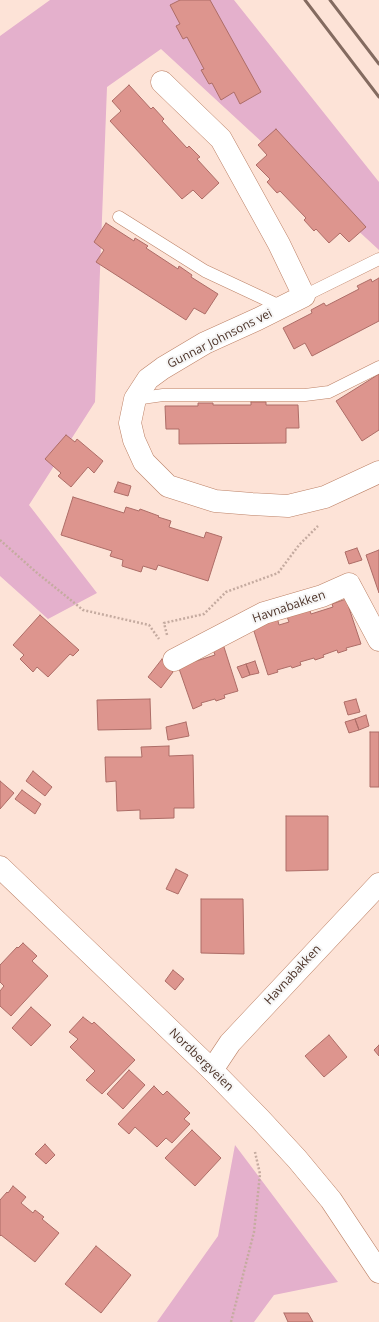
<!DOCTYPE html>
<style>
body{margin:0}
canvas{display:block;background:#fde3d7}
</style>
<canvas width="379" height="1322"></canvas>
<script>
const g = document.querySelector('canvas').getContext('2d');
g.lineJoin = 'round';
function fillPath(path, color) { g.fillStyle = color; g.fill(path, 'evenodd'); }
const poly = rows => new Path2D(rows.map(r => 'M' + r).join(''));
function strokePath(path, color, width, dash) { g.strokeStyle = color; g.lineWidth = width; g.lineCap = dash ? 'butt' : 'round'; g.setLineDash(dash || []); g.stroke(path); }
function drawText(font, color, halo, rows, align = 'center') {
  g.font = font + ' "Open Sans",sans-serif'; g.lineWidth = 4; g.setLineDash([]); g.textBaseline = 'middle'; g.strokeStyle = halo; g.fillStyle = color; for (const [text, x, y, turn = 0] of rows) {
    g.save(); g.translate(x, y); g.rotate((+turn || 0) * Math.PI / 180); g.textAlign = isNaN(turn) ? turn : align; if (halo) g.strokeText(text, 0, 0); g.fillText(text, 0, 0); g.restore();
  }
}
fillPath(poly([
 [50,0,234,0,379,182,379,250,161,49,107,87,95,402,29,505,97,593,48,619,0,576,0,36],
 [235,1145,338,1282,274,1295,254,1322,157,1322,218,1236]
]), '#e4b0cc');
const building = poly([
 [180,0,210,0,261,92,240,104,234,92,221,100,212,83,209,84,201,70,204,69,187,37,183,39,176,26,180,24,170,5,180,0],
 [129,85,151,109,153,107,164,119,162,121,187,148,189,146,200,157,197,159,219,183,202,199,193,190,182,199,110,121,121,111,112,101,129,85],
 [276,129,366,227,349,242,340,233,329,243,316,229,314,231,304,220,306,218,280,191,277,193,267,182,270,179,256,165,267,155,258,145,276,129],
 [106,223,134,241,135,238,148,246,146,248,178,269,179,266,192,275,191,277,218,294,205,314,194,308,186,320,96,262,104,250,94,242,106,223],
 [379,278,379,321,312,356,305,343,294,349,283,328,312,313,311,310,324,303,326,306,359,289,357,286,371,279,372,282,379,278],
 [379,374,379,430,362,441,336,401,379,374],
 [251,402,266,402,266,405,298,405,299,428,286,428,286,443,179,444,179,429,166,429,165,406,198,406,198,403,213,403,213,405,251,405,251,402],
 [66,435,75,442,77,439,103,461,94,473,88,467,71,487,58,476,61,473,45,459,66,435],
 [118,482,131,486,128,496,114,492,118,482],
 [73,497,124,513,126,507,139,511,140,509,159,516,158,517,171,521,169,527,204,538,206,532,222,537,208,581,158,565,156,570,143,566,141,572,122,566,123,560,110,556,112,551,61,535,73,497],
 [357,548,362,560,349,564,345,552,357,548],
 [379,550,379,593,366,555,379,550],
 [346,599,361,644,346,648,347,650,338,653,337,650,323,655,324,657,315,660,314,658,300,662,301,665,292,668,291,666,277,670,278,672,268,675,252,625,277,617,279,625,289,622,286,614,309,607,311,614,333,607,332,604,346,599],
 [40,615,79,650,73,656,70,654,48,677,37,667,33,672,20,659,24,655,13,645,40,615],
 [223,644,238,691,224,695,225,698,216,701,215,699,201,703,202,705,193,709,176,660,190,663,215,655,212,647,223,644],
 [162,659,173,672,161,688,148,677,162,659],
 [255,661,259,673,250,675,246,664,255,661],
 [246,664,250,675,242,678,237,667,246,664],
 [150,699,151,729,98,730,97,700,150,699],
 [356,699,360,712,348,715,344,702,356,699],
 [366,715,369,726,359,730,355,719,366,715],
 [355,719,359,730,349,733,345,722,355,719],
 [186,722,189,736,168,740,166,727,186,722],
 [370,732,379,732,379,787,370,787,370,732],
 [169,746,169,756,193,755,194,808,174,808,174,818,140,819,140,810,117,811,116,781,106,782,105,757,142,757,141,747,169,746],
 [33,771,52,787,45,796,26,781,33,771],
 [0,781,14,793,0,809,0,781],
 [22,790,41,804,35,814,15,799,22,790],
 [286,816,328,816,328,870,286,871,286,816],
 [176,869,188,875,178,894,166,889,176,869],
 [201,899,243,899,244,954,201,953,201,899],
 [23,943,37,956,32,961,48,976,11,1016,0,1006,0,991,4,986,0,982,0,965,17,947,18,948,23,943],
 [173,970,184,979,175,990,165,981,173,970],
 [31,1007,51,1025,31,1046,12,1028,31,1007],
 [83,1017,92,1024,94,1022,135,1060,102,1094,86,1080,95,1071,70,1047,78,1039,69,1032,83,1017],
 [329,1035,347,1057,324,1077,305,1056,329,1035],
 [379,1045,379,1056,374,1050,379,1045],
 [129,1070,145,1085,123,1109,107,1094,129,1070],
 [154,1086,163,1095,167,1091,190,1113,184,1119,190,1124,172,1143,166,1138,157,1147,135,1127,129,1134,118,1124,154,1086],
 [192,1130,221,1158,195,1186,165,1158,192,1130],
 [45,1144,55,1155,46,1164,35,1154,45,1144],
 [13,1186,26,1197,21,1203,33,1213,35,1210,44,1217,42,1219,59,1233,35,1262,1,1235,0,1236,0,1200,7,1192,8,1193,13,1186],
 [96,1246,131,1275,101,1313,65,1284,96,1246],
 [284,1313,308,1313,313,1322,288,1322,284,1313]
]);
fillPath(building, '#dd958e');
strokePath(building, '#ad6d67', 1);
const service = poly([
 [119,217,205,271,282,307],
 [304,296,379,259],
 [135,399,163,395,305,395,329,392,379,367]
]);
const minor = poly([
 [162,82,221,139,279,244,304,296,258,319,205,343,163,368,148,379,135,399,130,423,134,440,144,462,168,486,215,501,252,504,288,506,325,497,379,472],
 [174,660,264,613,322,596,349,584,379,640],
 [212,1070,230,1043,379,884]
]);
const tertiary = poly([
 [0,867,212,1070,260,1119,297,1159,331,1200,379,1272]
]);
strokePath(service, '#bc8166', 13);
strokePath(minor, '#bc8166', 23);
strokePath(tertiary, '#bc8166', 23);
strokePath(poly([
 [0,540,36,572,83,610,149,625,159,639],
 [167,635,164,623,204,614,226,592,278,573,299,545,318,526],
 [231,1322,254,1232,260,1174,255,1152]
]), '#c5aba0', 2.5, [2, 2]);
strokePath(service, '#fff', 12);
strokePath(minor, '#fff', 22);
strokePath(tertiary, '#fff', 22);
strokePath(poly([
 [305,0,379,97],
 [330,0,379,64]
]), '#846b60', 3);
drawText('12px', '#4c3328', '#f6f6f6', [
 ["Gunnar Johnsons vei",220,339,-27],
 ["Havnabakken",289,607,-19],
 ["Havnabakken",293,975,-47],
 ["Nordbergveien",201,1060,44]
]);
</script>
